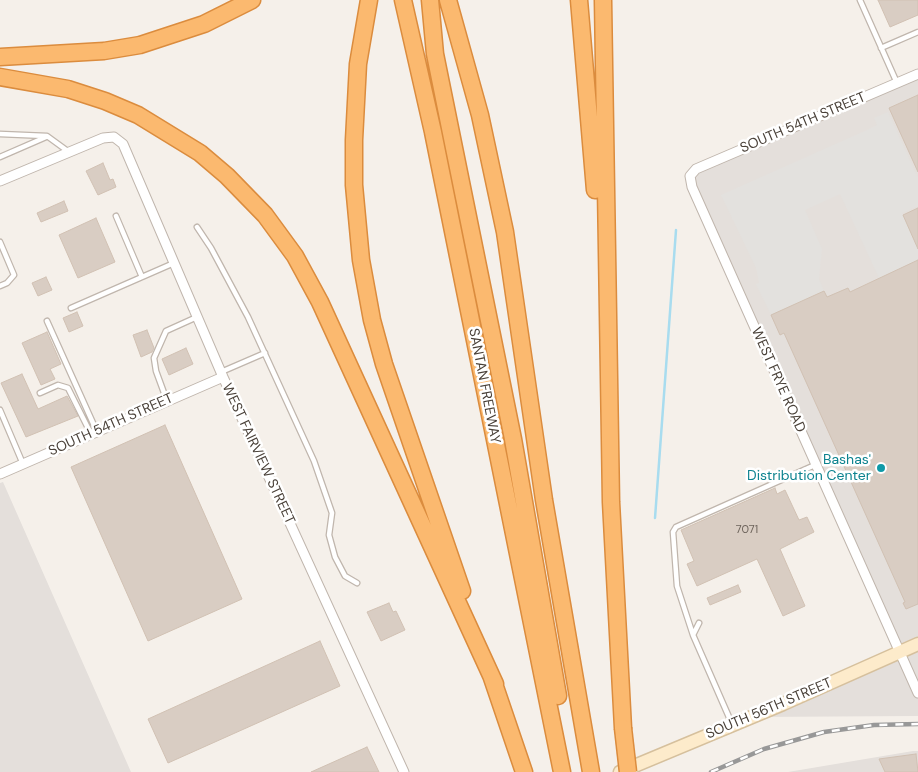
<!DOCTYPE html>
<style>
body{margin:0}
canvas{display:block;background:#f5f0ea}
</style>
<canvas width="918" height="772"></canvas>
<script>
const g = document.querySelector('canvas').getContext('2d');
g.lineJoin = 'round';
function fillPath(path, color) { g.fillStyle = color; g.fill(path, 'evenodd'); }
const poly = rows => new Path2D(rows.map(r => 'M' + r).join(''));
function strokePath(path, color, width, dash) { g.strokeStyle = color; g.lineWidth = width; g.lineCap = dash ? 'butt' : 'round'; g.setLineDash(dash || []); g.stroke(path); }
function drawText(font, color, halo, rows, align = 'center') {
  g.font = font + ' "DM Sans",sans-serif'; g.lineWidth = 5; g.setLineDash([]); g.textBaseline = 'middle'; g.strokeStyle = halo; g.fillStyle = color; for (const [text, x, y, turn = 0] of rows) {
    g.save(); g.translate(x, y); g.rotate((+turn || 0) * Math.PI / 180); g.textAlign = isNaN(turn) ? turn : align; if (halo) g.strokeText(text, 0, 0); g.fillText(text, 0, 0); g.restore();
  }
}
fillPath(poly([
 [918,74,918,716,752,717,899,653,692,187,696,169],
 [3,482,131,772,0,772,0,483],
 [913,751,918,751,918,772,788,772]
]), '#e4dfdb');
fillPath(poly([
 [888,112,918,178,918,206,902,213,918,248,918,261,879,278,840,194,805,210,822,249,819,279,824,291,771,315,756,284,759,283,756,268,721,195,867,130,877,125,874,118]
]), '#e3e1de');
strokePath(poly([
 [655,518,676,230]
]), '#a8dcef', 2.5);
const building = poly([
 [878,0,918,0,918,15,890,27,878,0],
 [918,95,918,172,889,108,918,95],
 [103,163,110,180,113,179,116,187,98,195,86,171,103,163],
 [64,201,68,211,41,222,37,213,64,201],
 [918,208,918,249,903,215,918,208],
 [96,218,115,262,78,278,59,235,96,218],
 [918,260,918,604,906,609,903,603,905,602,784,333,780,335,771,315,824,291,827,297,848,288,850,292,918,260],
 [46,277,52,290,38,296,32,283,46,277],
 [77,312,83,326,69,332,63,318,77,312],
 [147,330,154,348,152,352,141,357,133,335,147,330],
 [47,332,61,364,50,369,55,379,41,385,22,343,47,332],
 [186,348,193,364,169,375,162,359,186,348],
 [22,374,38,409,67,396,78,416,26,437,1,383,22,374],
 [165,425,242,599,148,641,71,467,165,425],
 [775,488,777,494,785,490,799,520,807,517,814,532,780,549,805,606,783,616,757,559,697,586,687,564,694,561,681,530,775,488],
 [738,585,741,592,710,605,707,598,738,585],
 [389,603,393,612,396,611,405,630,381,641,367,612,389,603],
 [320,641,340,686,168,763,148,719,320,641],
 [367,747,379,772,311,772,367,747],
 [916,754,918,772,885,772,879,759,916,754]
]);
fillPath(building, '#d9cdc3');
strokePath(building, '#d1c1b3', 1);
const service = poly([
 [860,0,897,83],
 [881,48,918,32],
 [0,134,47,136,69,152],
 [0,157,46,137],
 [116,216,142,277],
 [197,227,211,248,248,317,314,461,332,513,329,535,335,557,345,576,357,583],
 [0,242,14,275,7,283,0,286],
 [71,308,174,263],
 [47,321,97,432],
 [221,372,265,353],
 [40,393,58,385,68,388,91,434],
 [167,401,156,371,154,358,166,331,197,317],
 [0,410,23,464],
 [699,623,693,635,732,724],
 [693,635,677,586,673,532,676,527,815,465]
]);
const minor = poly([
 [918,74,696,169,690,176,692,187,918,693],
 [0,181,103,138,114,137,123,144,223,377,404,772],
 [0,474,223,377]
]);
const secondary = poly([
 [620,772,783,704,918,644]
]);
const motorway = poly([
 [369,0,358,64,354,140,354,185,361,260,372,320,384,364,462,591],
 [403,0,433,132,562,772],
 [430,0,435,54,513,439,558,696],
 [448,0,480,115,505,232,544,500,591,772],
 [579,0,595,190],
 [603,0,611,502,623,728],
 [0,57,104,51,140,45,204,24,252,0],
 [0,77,68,89,105,101,138,115,200,153,227,176,265,215,295,256,320,302,495,684],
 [491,675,524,772]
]);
strokePath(service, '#c0b6ad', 7);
strokePath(minor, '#c0b6ad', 11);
strokePath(secondary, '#d6c09d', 15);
strokePath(motorway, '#db8c3e', 19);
strokePath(service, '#fff', 4.5);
strokePath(minor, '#fff', 9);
strokePath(secondary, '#fdebcb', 12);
strokePath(motorway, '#fbb96f', 16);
const rail = poly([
 [711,772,764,749,824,732,874,725,918,724]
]);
strokePath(rail, '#989898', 4.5);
strokePath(rail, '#fff', 2.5, [8]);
const motorwayBridge = poly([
 [623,728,628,772]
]);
strokePath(motorwayBridge, '#db8c3e', 19, []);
strokePath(motorwayBridge, '#fbb96f', 16);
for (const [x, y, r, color] of [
 [881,468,5,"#0f9aa8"]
]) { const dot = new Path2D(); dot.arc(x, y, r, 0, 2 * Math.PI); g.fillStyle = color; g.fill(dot); strokePath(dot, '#fff', 2); }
drawText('11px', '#6d635b', null, [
 ["7071",747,530]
]);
drawText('14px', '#494038', '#fff', [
 ["SOUTH 54TH STREET",803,123,-23],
 ["WEST FRYE ROAD",778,380,66],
 ["SANTAN FREEWAY",484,386,79],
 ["SOUTH 54TH STREET",111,425,-24],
 ["WEST FAIRVIEW STREET",258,454,65],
 ["SOUTH 56TH STREET",769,709,-23]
]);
drawText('14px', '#0d838f', '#fff', [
 ["Bashas'",871,460],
 ["Distribution Center",871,476]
], 'right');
</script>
